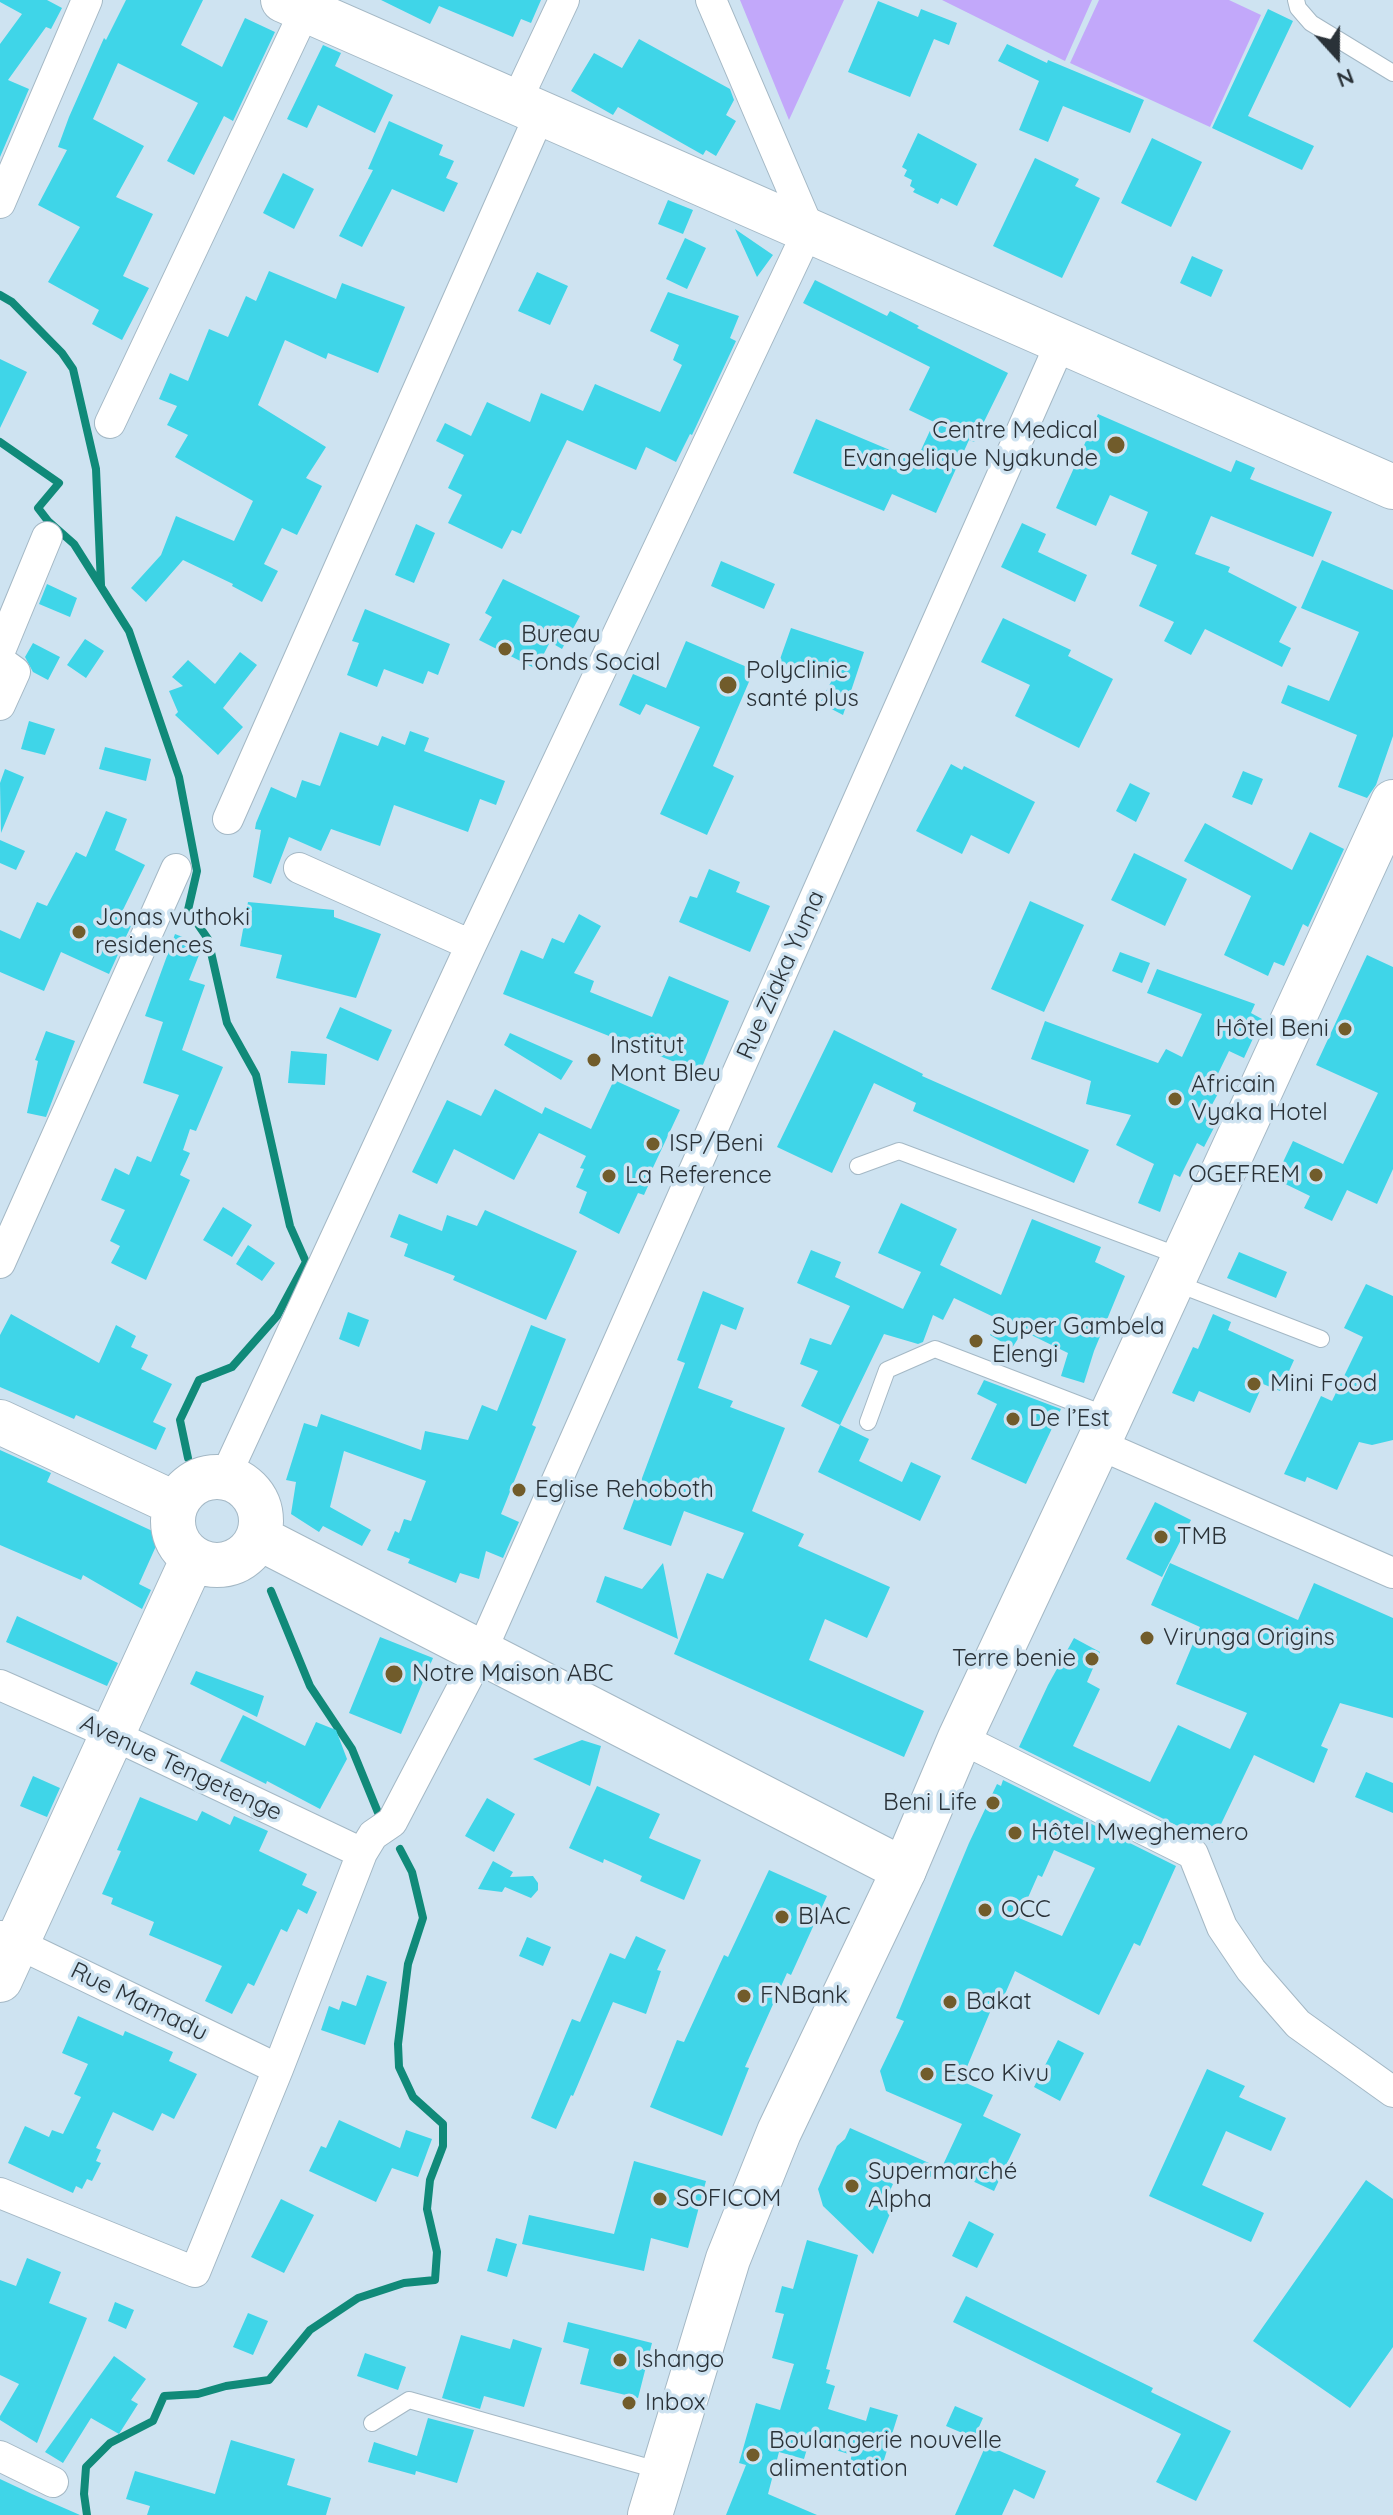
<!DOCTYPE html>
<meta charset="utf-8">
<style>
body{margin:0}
#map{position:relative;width:1393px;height:2515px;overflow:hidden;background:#cee3f1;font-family:Quicksand,sans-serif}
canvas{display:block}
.north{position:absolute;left:1297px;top:16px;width:80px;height:80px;-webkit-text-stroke:6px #cee3f1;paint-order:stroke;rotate:159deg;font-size:22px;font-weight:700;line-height:32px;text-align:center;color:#2a3238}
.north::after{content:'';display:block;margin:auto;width:28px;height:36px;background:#2a3238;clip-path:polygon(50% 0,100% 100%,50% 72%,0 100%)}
</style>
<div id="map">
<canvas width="1393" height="2515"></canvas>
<div class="north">N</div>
</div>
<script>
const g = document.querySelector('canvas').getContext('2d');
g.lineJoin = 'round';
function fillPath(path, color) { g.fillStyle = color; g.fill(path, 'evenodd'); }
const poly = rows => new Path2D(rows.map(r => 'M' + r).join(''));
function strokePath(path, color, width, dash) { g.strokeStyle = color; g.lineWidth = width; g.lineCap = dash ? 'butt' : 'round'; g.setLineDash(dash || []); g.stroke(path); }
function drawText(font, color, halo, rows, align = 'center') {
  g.font = font + ' Quicksand,sans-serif'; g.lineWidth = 7; g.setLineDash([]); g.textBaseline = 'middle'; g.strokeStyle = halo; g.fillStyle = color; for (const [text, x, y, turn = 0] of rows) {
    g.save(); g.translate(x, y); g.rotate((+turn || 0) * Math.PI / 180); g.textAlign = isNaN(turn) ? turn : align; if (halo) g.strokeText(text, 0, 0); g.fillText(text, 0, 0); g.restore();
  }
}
fillPath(poly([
 [740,0,844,0,789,120],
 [942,0,1092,0,1065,61],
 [1099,0,1229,0,1261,15,1210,127,1070,63]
]), '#c2a8fa');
strokePath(poly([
 [0,295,12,302,62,353,73,369,96,469,101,585],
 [0,442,59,483,38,508,48,521,74,544,129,631,179,777,197,871,188,910,208,939,227,1023,256,1075,290,1226,306,1262,277,1316,232,1367,199,1380,180,1420,188,1458],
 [271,1591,310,1686,352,1749,379,1815],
 [87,2515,84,2494,86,2467,110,2443,153,2421,164,2396,198,2394,226,2386,269,2380,310,2330,358,2298,404,2283,435,2280,437,2252,427,2209,430,2180,443,2146,443,2124,413,2097,399,2067,398,2044,408,1964,423,1918,412,1872,400,1849]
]), '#108a79', 8);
fillPath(poly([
 [0,0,47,0,62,8,51,29,46,27,8,80,29,89,0,157,0,44,22,14,0,2],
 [126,0,203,0,181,45,222,67,245,18,275,32,233,121,224,116,194,175,167,161,198,103,118,63,93,119,144,146,116,197,153,214,123,276,149,288,122,340,92,324,99,310,48,282,80,227,38,205,67,150,58,147,69,117,104,38,106,40],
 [381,0,541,0,531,23,521,19,513,37,439,6,430,24],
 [878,1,918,17,921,9,957,23,949,45,934,39,910,97,848,72],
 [1268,9,1293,21,1248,116,1314,146,1302,170,1212,128],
 [639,39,730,89,734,100,726,115,736,121,716,156,706,150,703,155,618,107,613,115,571,91,594,53,622,68],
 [1007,44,1047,63,1048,60,1144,100,1130,133,1063,106,1048,142,1019,130,1039,81,998,61],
 [323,45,341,53,335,66,393,95,375,133,318,105,307,128,287,119],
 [389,121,443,145,439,155,454,161,446,178,458,183,444,212,392,189,362,247,339,236,373,170,368,169],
 [918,133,977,164,957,206,941,198,938,204,913,192,915,189,910,186,912,180,904,176,907,170,902,167],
 [1152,138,1202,162,1171,227,1121,203],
 [1035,158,1079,179,1075,186,1100,198,1062,278,993,246],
 [283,173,314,189,294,229,263,213],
 [668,200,693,210,683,234,658,224],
 [735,229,773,255,757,277],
 [685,238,706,248,687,289,666,279],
 [1192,256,1223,270,1211,297,1180,283],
 [269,271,336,299,342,283,405,307,378,373,328,353,326,359,285,340,258,405,326,447,306,478,322,486,297,535,282,528,264,564,278,571,262,602,232,586,233,584,183,560,146,602,131,588,161,555,176,516,234,541,253,501,175,457,188,435,167,425,177,406,159,399,170,373,188,381,209,329,228,337,246,296,256,301],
 [537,272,568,286,550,325,518,311],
 [815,280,887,316,890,311,919,326,917,328,1008,373,974,442,969,440,936,513,892,494,884,511,793,473,816,419,916,461,934,422,909,410,930,367,803,303],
 [668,292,739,316,730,338,736,341,692,435,690,434,676,462,646,447,636,470,567,440,521,534,512,530,502,549,448,523,462,495,448,488,464,455,436,441,445,423,471,436,487,402,530,422,541,393,583,411,595,384,660,412,682,365,673,360,679,345,650,331],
 [0,359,27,372,0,428],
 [1098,414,1231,472,1236,460,1255,468,1250,479,1332,512,1313,557,1211,516,1195,554,1230,567,1228,572,1297,607,1279,642,1291,648,1282,667,1205,629,1191,655,1164,641,1174,622,1139,606,1157,565,1131,554,1148,512,1110,495,1096,526,1056,508],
 [1022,523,1046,534,1038,552,1087,575,1075,602,1001,567],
 [416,524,435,533,414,583,395,575],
 [1322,560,1393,590,1393,736,1376,785,1367,798,1338,787,1357,735,1281,703,1288,685,1329,701,1359,632,1301,608],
 [721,561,775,584,764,609,711,586],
 [503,579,580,616,562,649,550,642,536,669,479,640,492,617,485,613],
 [47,584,77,598,70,617,39,604],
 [365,609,450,644,438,675,428,671,423,684,384,669,377,687,347,675,359,643,352,641],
 [1003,618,1071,650,1068,656,1113,679,1079,748,1015,716,1030,685,981,662],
 [791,628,864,652,843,715,820,703,832,680,779,662],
 [85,639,104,651,86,678,67,665],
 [686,641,754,670,713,766,734,776,707,835,660,814,700,727,646,704,640,715,619,705,633,674,666,688],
 [33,643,60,657,48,680,33,672,25,657],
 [240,652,257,665,223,708,243,727,218,755,175,715,178,712,169,691,183,686,172,677,188,660,215,684],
 [29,721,55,729,45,755,21,749],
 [410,731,429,738,424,751,505,781,496,805,480,799,468,832,394,805,380,846,331,829,321,851,289,837,271,884,253,877,261,830,255,829,256,823,271,787,296,798,302,780,320,786,340,732,378,746,382,736,405,745],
 [105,747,151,759,146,781,99,769],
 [951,764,962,770,964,766,1035,802,1009,854,971,835,962,854,916,831],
 [5,769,24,777,1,833,0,783],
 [1243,771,1263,779,1252,805,1232,797],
 [1130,783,1150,793,1136,822,1116,811],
 [106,811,127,819,115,850,145,865,118,920,131,926,109,974,61,952,44,991,0,972,0,930,20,939,37,902,47,906,76,852,86,857],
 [1205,823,1292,870,1310,832,1344,849,1308,927,1303,924,1284,966,1274,962,1268,976,1224,955,1251,896,1184,861],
 [0,840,25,851,16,870,0,863],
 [1134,853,1187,879,1165,926,1111,900],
 [709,869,740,882,736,892,770,906,750,952,679,922,690,896,697,898],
 [1030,901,1084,925,1044,1012,991,989],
 [248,902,334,910,334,917,381,934,356,998,276,978,282,955,240,946],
 [579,914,601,926,574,973,594,981,590,992,652,1017,669,976,729,1001,700,1072,503,994,521,950,543,959,552,938,564,943],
 [175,934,203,945,189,980,205,985,182,1050,223,1067,196,1131,190,1129,183,1150,190,1153,180,1175,190,1180,146,1280,111,1263,120,1246,110,1241,125,1210,101,1200,115,1168,129,1175,137,1156,151,1162,179,1095,143,1083,163,1022,145,1016],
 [1120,952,1150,963,1142,983,1112,971],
 [1367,955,1393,967,1393,1169,1377,1204,1347,1190,1332,1221,1304,1208,1310,1196,1275,1179,1293,1141,1343,1164,1378,1093,1316,1065],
 [1157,969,1255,1004,1251,1013,1262,1019,1244,1058,1229,1051,1212,1086,1220,1090,1208,1112,1219,1118,1204,1147,1197,1143,1180,1177,1174,1174,1160,1212,1138,1203,1154,1164,1116,1145,1131,1115,1086,1104,1091,1081,1031,1059,1045,1021,1158,1063,1166,1049,1182,1057,1202,1014,1147,993],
 [340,1007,392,1030,378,1061,326,1038],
 [834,1030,923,1074,922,1076,1089,1150,1074,1183,913,1111,916,1103,874,1083,832,1173,777,1147],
 [46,1031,75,1041,46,1117,27,1113,38,1061,35,1060],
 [510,1033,573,1061,561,1080,504,1045],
 [291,1051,327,1054,325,1085,288,1083],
 [614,1080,680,1110,649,1176,652,1177,644,1195,638,1193,619,1234,579,1213,587,1192,576,1187,584,1169,580,1168,586,1156,539,1133,514,1180,454,1149,437,1184,412,1172,447,1100,481,1116,495,1089,542,1114,545,1107,591,1129],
 [901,1203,957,1229,940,1265,1001,1295,1032,1219,1101,1247,1095,1262,1125,1276,1094,1351,1084,1383,1061,1376,1068,1353,1023,1331,1012,1348,990,1335,1000,1320,954,1298,943,1320,933,1315,923,1342,918,1344,884,1334,840,1425,801,1406,818,1371,800,1364,810,1338,831,1345,850,1306,797,1283,811,1250,841,1262,835,1277,903,1309,921,1272,878,1253],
 [223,1207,252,1225,232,1257,203,1240],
 [485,1210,577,1251,546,1320,453,1280,455,1276,404,1256,408,1244,390,1237,399,1214,442,1231,447,1215,477,1226],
 [248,1245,275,1263,262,1281,236,1264],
 [1239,1252,1287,1272,1276,1298,1227,1278],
 [1366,1284,1393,1296,1393,1440,1372,1445,1359,1442,1337,1490,1307,1477,1305,1482,1284,1474,1321,1396,1332,1401,1363,1337,1344,1328],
 [703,1291,744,1308,736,1330,721,1324,698,1388,733,1401,730,1407,785,1428,752,1511,804,1534,798,1546,890,1587,867,1638,825,1619,809,1660,924,1711,904,1757,674,1654,707,1573,723,1579,744,1533,684,1511,671,1546,623,1529,685,1363,677,1360],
 [348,1312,369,1320,359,1347,339,1339],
 [11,1314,99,1363,116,1325,136,1336,131,1347,148,1355,141,1369,172,1384,153,1422,166,1428,156,1450,76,1415,74,1419,0,1387,0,1335],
 [1213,1314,1231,1322,1228,1330,1294,1360,1280,1391,1263,1384,1250,1413,1199,1391,1194,1402,1172,1393,1193,1347,1198,1349],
 [531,1325,566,1339,532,1425,536,1427,501,1514,519,1522,503,1558,486,1551,479,1579,460,1573,456,1583,408,1563,410,1559,387,1550,395,1531,399,1533,404,1519,411,1521,426,1481,344,1451,330,1507,371,1530,362,1546,323,1526,319,1532,291,1514,296,1482,286,1480,304,1423,317,1427,321,1414,421,1450,425,1431,468,1440,482,1405,497,1411],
 [984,1380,1061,1409,1026,1484,971,1459,997,1404,977,1394],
 [840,1425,869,1439,859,1461,902,1482,911,1462,941,1476,920,1521,818,1472],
 [0,1450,51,1473,47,1482,161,1535,139,1584,151,1590,142,1609,83,1575,81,1580,0,1545],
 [1155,1502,1191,1520,1162,1577,1126,1559],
 [663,1563,678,1639,596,1602,605,1576,642,1589],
 [1170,1563,1298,1620,1314,1583,1393,1618,1393,1718,1340,1703,1321,1746,1328,1749,1314,1783,1254,1755,1212,1843,1019,1747,1048,1685,1074,1638,1100,1652,1087,1682,1100,1689,1073,1746,1150,1782,1178,1725,1230,1749,1247,1713,1176,1684,1200,1627,1151,1605],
 [17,1616,118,1663,107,1686,6,1642],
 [380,1637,433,1658,401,1734,349,1713],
 [196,1671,264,1696,257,1717,190,1684],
 [243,1715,305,1746,316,1722,336,1730,347,1759,320,1809,267,1781,266,1784,220,1761],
 [582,1740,601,1746,590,1786,533,1759],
 [1366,1772,1393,1783,1393,1813,1355,1797],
 [33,1776,60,1788,47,1817,20,1806],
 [1003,1780,1176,1866,1140,1946,1134,1943,1099,2015,1015,1971,1002,2001,996,1998,964,2074,969,2076,966,2083,993,2095,983,2116,1021,2134,994,2191,942,2167,962,2124,886,2091,880,2071,904,2021,896,2018,969,1843,997,1784,1001,1786],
 [1054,1850,1095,1868,1062,1936,1019,1918,1038,1875,1042,1877],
 [597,1786,660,1814,649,1838,701,1860,684,1900,640,1881,642,1876,604,1859,603,1863,569,1848],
 [140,1797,197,1821,202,1811,230,1825,234,1816,268,1831,259,1851,307,1874,302,1885,317,1892,307,1914,298,1909,287,1932,281,1929,254,1986,248,1983,232,2014,205,2001,222,1966,149,1935,154,1922,111,1904,113,1898,102,1894,121,1851,117,1850],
 [487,1798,515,1814,494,1852,465,1836],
 [493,1861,513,1872,510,1877,533,1876,538,1883,538,1890,531,1898,505,1887,502,1892,478,1889],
 [769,1870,827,1896,791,1975,787,1973,745,2067,749,2068,722,2136,650,2107,677,2040,684,2042,724,1955,728,1957],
 [636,1936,666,1950,657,1970,661,1971,646,2014,613,2002,573,2096,571,2095,556,2129,531,2118,572,2019,580,2022,610,1953,625,1959],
 [527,1937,551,1947,543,1966,519,1956],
 [367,1975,387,1982,365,2045,321,2030,329,2006,339,2010,342,2001,356,2006],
 [78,2016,123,2036,125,2031,173,2052,169,2061,197,2074,174,2119,162,2113,153,2131,113,2112,96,2148,101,2150,96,2161,101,2163,92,2181,87,2179,82,2189,76,2186,73,2193,8,2163,25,2126,49,2137,52,2130,63,2134,81,2097,74,2094,88,2064,62,2053],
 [1058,2040,1084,2053,1060,2101,1034,2087],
 [1207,2069,1245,2086,1239,2097,1286,2118,1271,2151,1226,2131,1202,2185,1264,2213,1251,2242,1149,2196],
 [339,2120,400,2148,406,2130,432,2139,418,2177,392,2168,376,2202,309,2171,321,2146,326,2148],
 [850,2128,938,2167,934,2178,885,2164,880,2177,893,2184,883,2206,892,2209,873,2254,823,2206,818,2189,837,2146,845,2139],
 [634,2161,706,2181,688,2248,651,2238,644,2271,522,2244,529,2215,614,2234],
 [1366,2180,1393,2199,1393,2347,1350,2408,1253,2341],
 [281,2199,314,2215,284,2273,251,2257],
 [969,2221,994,2234,977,2268,952,2256],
 [496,2238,517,2244,507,2277,487,2271],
 [807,2240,858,2255,826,2369,830,2370,826,2383,835,2386,828,2409,866,2421,870,2407,898,2415,878,2479,847,2469,852,2455,809,2442,804,2459,779,2452,768,2494,817,2515,726,2515,746,2465,739,2463,756,2403,780,2410,794,2364,772,2358,784,2314,775,2312,782,2286,793,2289],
 [27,2258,61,2272,49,2303,87,2318,37,2443,0,2420,0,2416,19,2384,0,2375,0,2280,16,2286],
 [966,2296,1153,2388,1151,2392,1231,2431,1196,2501,1156,2482,1181,2434,953,2322],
 [115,2302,134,2310,126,2329,108,2321],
 [248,2313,268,2321,253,2355,233,2347],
 [568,2322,652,2343,638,2398,580,2384,589,2349,563,2342],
 [461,2335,510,2349,513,2339,542,2348,524,2407,484,2396,480,2409,442,2398],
 [365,2353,406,2367,398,2390,357,2376],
 [114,2356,146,2379,131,2400,138,2404,119,2434,91,2418,63,2463,45,2452],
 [955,2406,983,2418,974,2438,946,2426],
 [428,2418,474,2430,457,2483,416,2471,415,2475,368,2462,374,2442,417,2456],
 [231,2440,295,2459,287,2485,331,2498,326,2515,147,2515,150,2506,126,2499,135,2471,215,2494],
 [986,2445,1046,2471,1034,2499,1014,2489,1002,2515,955,2515],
 [0,2479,32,2494,80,2515,0,2515]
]), '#3fd5e8');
const lane = poly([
 [1296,0,1298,8,1311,23,1393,73],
 [858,1166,899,1151,1182,1257],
 [1173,1282,1321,1339],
 [868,1422,887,1370,935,1349,1109,1416],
 [372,2423,409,2400,661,2471]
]);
const street = poly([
 [516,102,564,0],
 [0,203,87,0],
 [110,423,310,0],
 [0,651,47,537],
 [0,661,15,672,0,705],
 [228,819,540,114],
 [299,868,471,945],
 [0,1263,176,869],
 [1098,1444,1393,1573],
 [225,1477,471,945,809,229,711,0],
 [0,1685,111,1734,362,1853],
 [960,1738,1193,1854,1222,1927,1251,1970,1298,2024,1393,2092],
 [2,1936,278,2069],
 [0,2193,195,2272,278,2069,362,1853,373,1835,392,1822,481,1652,1061,342],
 [0,2456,53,2482]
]);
const secondary = poly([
 [283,0,1393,487],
 [0,1422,176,1504],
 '173 1521a44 44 0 1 1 88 0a44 44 0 1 1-88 0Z',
 [259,1538,904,1870],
 [0,1980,193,1558]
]);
const highway = poly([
 [650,2515,728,2259,779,2132,904,1870,960,1738,1098,1444,1393,802]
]);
strokePath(lane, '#a4b8c5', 18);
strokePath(street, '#a4b8c5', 32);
strokePath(secondary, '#a4b8c5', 46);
strokePath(highway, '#a4b8c5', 46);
strokePath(lane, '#fff', 16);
strokePath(street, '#fff', 30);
strokePath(secondary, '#fff', 44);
strokePath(highway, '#fff', 44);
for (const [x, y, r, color] of [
 [1116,445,10,"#715c2b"],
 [505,649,8,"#715c2b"],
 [728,685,10,"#715c2b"],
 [79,932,8,"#715c2b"],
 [1345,1029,8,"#715c2b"],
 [594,1060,8,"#715c2b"],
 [1175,1099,8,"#715c2b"],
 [653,1144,8,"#715c2b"],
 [1316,1175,8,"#715c2b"],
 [609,1176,8,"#715c2b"],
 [976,1341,8,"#715c2b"],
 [1254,1384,8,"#715c2b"],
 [1013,1419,8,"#715c2b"],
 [519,1490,8,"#715c2b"],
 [1161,1537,8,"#715c2b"],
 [1147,1638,8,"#715c2b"],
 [1092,1659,8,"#715c2b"],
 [394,1674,10,"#715c2b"],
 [993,1803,8,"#715c2b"],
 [1015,1833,8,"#715c2b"],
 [985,1910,8,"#715c2b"],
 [782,1917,8,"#715c2b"],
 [744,1996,8,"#715c2b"],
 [950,2002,8,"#715c2b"],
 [927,2074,8,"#715c2b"],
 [852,2186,8,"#715c2b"],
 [660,2199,8,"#715c2b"],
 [620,2360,8,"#715c2b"],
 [629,2403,8,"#715c2b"],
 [753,2455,8,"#715c2b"]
]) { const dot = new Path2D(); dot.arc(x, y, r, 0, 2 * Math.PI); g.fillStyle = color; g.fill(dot); strokePath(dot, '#cee3f1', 3); }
drawText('24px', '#2a3238', '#cee3f1', [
 ["Centre Medical",1098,431,"right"],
 ["Evangelique Nyakunde",1098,459,"right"],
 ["Bureau",521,635],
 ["Fonds Social",521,663],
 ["Polyclinic",746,671],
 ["santé plus",746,699],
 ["Jonas vuthoki",95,918],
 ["residences",95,946],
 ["Hôtel Beni",1329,1029,"right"],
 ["Institut",610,1046],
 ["Mont Bleu",610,1074],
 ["Africain",1191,1085],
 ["Vyaka Hotel",1191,1113],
 ["ISP/Beni",669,1144],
 ["OGEFREM",1300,1175,"right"],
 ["La Reference",625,1176],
 ["Super Gambela",992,1327],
 ["Elengi",992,1355],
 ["Mini Food",1270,1384],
 ["De l’Est",1029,1419],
 ["Eglise Rehoboth",535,1490],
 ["TMB",1177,1537],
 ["Virunga Origins",1163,1638],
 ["Terre benie",1076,1659,"right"],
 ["Notre Maison ABC",412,1674],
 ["Beni Life",977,1803,"right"],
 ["Hôtel Mweghemero",1031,1833],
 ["OCC",1001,1910],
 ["BIAC",798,1917],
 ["FNBank",760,1996],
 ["Bakat",966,2002],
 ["Esco Kivu",943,2074],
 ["Supermarché",868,2172],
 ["Alpha",868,2200],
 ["SOFICOM",676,2199],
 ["Ishango",636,2360],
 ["Inbox",645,2403],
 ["Boulangerie nouvelle",769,2441],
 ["alimentation",769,2469]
], 'left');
drawText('24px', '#2a3238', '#cee3f1', [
 ["Rue Ziaka Yuma",781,975,-66],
 ["Avenue Tengetenge",181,1768,25],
 ["Rue Mamadu",139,2002,26]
]);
</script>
